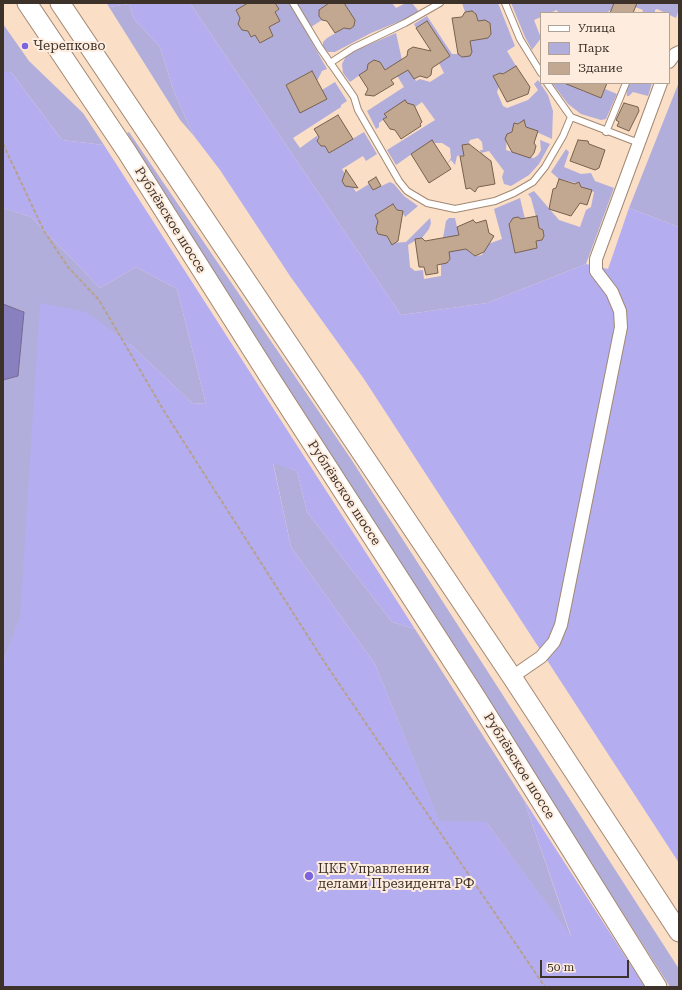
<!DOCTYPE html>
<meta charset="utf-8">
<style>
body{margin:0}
#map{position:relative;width:682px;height:990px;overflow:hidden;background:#fadec6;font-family:"Roboto Serif",serif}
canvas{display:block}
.frame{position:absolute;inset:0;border:4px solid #3d3229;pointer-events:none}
.legend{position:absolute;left:540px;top:12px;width:130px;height:72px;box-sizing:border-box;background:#feeddf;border:1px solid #b1a296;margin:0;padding:5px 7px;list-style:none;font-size:12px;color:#3d3229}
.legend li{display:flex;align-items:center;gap:8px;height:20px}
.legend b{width:20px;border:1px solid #b1a296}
.scale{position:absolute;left:540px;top:960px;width:89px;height:18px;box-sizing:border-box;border:2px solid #3d3229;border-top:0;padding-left:5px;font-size:12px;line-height:14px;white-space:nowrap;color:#3d3229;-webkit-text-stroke:3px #feeddf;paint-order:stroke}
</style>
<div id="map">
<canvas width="682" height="990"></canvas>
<div class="frame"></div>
<ul class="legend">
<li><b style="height:5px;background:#fff"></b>Улица</li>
<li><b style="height:11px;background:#b2aedc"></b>Парк</li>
<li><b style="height:11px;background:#c2a891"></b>Здание</li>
</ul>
<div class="scale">50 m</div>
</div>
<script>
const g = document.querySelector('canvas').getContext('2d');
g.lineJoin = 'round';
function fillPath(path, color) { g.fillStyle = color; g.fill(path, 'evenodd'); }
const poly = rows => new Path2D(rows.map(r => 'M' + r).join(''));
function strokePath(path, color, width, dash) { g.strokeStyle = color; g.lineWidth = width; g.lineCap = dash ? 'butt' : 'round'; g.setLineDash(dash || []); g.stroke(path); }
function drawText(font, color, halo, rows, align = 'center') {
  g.font = font + ' "Roboto Serif",serif'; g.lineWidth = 4; g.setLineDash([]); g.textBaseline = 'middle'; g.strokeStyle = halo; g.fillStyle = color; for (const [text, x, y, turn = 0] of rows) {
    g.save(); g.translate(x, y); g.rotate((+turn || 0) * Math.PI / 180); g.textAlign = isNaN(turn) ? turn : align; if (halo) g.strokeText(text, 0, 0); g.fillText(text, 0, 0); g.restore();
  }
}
fillPath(poly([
 [190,3,248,3,236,10,240,18,242,30,248,31,251,37,255,35,260,43,273,36,269,27,280,21,275,12,279,9,275,3,290,3,327,69,322,71,317,81,312,71,286,85,300,112,322,90,335,82,347,101,341,105,341,107,293,138,300,148,318,135,317,141,321,146,325,146,329,153,364,132,377,154,366,161,363,156,342,169,345,174,342,181,345,186,353,187,356,192,369,184,373,190,390,182,394,184,404,196,418,206,405,217,401,210,398,211,393,204,375,215,379,223,376,229,378,234,385,233,391,243,406,242,430,218,431,223,429,229,422,238,418,239,408,245,410,267,415,271,423,270,424,279,441,276,441,264,447,263,450,259,450,255,445,252,443,238,446,221,449,218,455,218,462,250,468,249,469,252,475,256,482,255,485,249,485,245,502,239,494,209,520,198,525,219,509,222,515,253,537,248,536,241,542,240,544,236,543,230,539,228,531,198,528,194,534,191,559,220,580,227,586,210,591,207,594,192,581,187,580,184,559,179,551,172,566,149,569,152,564,167,581,174,591,173,595,181,614,188,586,264,487,303,401,315],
 [296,3,329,3,319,10,319,16,322,20,311,27],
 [344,3,392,3,396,8,406,3,412,3,420,13,371,33,335,52,328,52,323,47,323,42,327,38,344,28,350,29,354,26,355,20],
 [462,3,498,3,515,46,507,51,516,66,503,74,500,73,495,75,494,78,499,86,497,92,503,106,507,108,528,100,538,90,534,84,538,80,548,95,553,111,552,139,526,127,525,123,521,122,518,124,514,123,512,132,507,134,506,150,528,157,534,158,538,155,541,150,540,140,550,144,539,164,529,175,511,186,504,184,502,177,504,171,489,151,481,153,480,150,483,150,482,142,478,138,470,140,468,144,462,145,466,155,457,156,455,165,451,160,447,164,451,158,450,148,442,143,434,143,413,153,396,165,387,150,435,120,422,102,415,107,414,105,384,114,387,117,379,123,379,127,376,129,367,111,404,87,391,66,385,70,380,62,374,61,367,70,350,82,343,73,342,64,347,54,396,33,402,60,415,79,416,81,420,79,430,82,444,73,439,63,450,56,427,21,416,28,414,24,427,16,452,54,458,54,462,57,469,56,472,52,470,41,488,38,491,33,490,23,478,21,476,14,472,11,465,12],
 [511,3,614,3,611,10,606,13,558,13,557,10,550,13,541,13,541,17,534,20,541,38,532,50,525,37],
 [634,3,679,3,679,9,676,18,657,9,655,10,655,13,642,13,643,10,635,7],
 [129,4,134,19,160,47,174,92,194,136,180,120,109,7],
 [3,24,29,61,83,113,104,145,62,140,11,72,3,72],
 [679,82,679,227,629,208],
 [552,83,582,83,580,90,601,98,605,89,617,94,606,119,601,120,581,114,568,104],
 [626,83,652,83,648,96,633,92,629,96,627,96],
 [129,132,351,459,679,969,679,987,670,987,260,344,127,133],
 [3,208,31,217,100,288,136,267,177,289,206,404,192,403,130,344,3,662,3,380,18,376,23,311,3,304],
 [273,462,297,471,307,512,392,622,415,629,524,800,571,937,486,822,439,822,375,664,291,547]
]), '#b2aedc');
fillPath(poly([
 [107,3,190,3,401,315,487,303,586,264,608,269,629,208,679,227,679,863,364,379,290,276,220,170,194,136,174,92,160,47,134,19,129,4,109,7],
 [3,72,11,72,62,140,104,145,415,629,392,622,307,512,297,471,273,463,291,547,375,664,439,821,486,822,571,936,524,800,645,987,3,987,3,662,20,617,40,303,86,312,130,344,192,403,206,404,177,289,136,267,100,288,31,217,3,208]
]), '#b4adef');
const water = poly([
 [3,304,24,312,18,376,3,380,3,304]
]);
fillPath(water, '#8880bf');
strokePath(water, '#726992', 1);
const building = poly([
 [248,3,275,3,279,9,275,12,280,21,269,27,273,36,260,43,255,35,251,37,248,31,242,30,238,24,240,18,236,10,248,3],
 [329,3,344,3,355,20,354,26,350,29,344,28,335,33,327,21,322,20,319,16,319,10,329,3],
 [614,3,637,3,633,13,610,13,614,3],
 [472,11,476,14,478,21,485,20,490,23,491,34,488,38,470,41,472,52,470,56,462,57,458,54,452,18,462,17,465,12,472,11],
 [427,21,450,56,432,68,431,75,427,78,420,76,414,79,408,70,391,80,394,84,374,96,365,95,368,89,359,75,367,70,368,64,374,60,380,62,385,70,407,56,408,50,413,47,431,51,416,28,427,21],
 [516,66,530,87,528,94,507,102,493,76,500,73,503,74,516,66],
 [312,71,327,99,300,113,286,85,312,71],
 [564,83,607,83,601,98,564,83],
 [405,100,407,103,414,105,422,122,420,124,421,126,401,139,395,130,390,129,383,119,387,117,384,114,405,100],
 [624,103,638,107,639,111,629,131,617,126,619,122,616,120,624,103],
 [338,115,353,139,329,153,325,146,321,146,317,141,319,137,314,129,338,115],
 [524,120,526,127,538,131,534,143,536,146,534,153,530,158,512,152,505,139,507,134,512,132,514,123,518,124,524,120],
 [432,140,451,169,429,183,411,154,432,140],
 [578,140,588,141,589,144,605,150,599,168,595,170,570,161,578,140],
 [469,144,491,161,495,184,478,187,475,192,470,188,466,189,460,156,464,156,462,145,469,144],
 [346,170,358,188,345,186,342,181,346,170],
 [376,177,381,186,373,190,368,182,376,177],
 [559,179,575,184,579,182,581,187,592,190,587,205,580,203,571,216,549,209,553,189,556,188,559,179],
 [393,204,397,210,403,211,398,241,392,245,387,236,378,234,376,229,378,221,375,215,393,204],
 [537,216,539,228,543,230,544,236,542,240,536,241,537,248,515,253,509,224,513,218,518,217,521,219,537,216],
 [473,220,476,223,486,220,489,233,494,236,484,252,475,256,466,249,449,252,450,259,447,263,437,265,438,273,426,275,424,267,419,267,415,239,422,238,425,241,459,235,457,227,473,220]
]);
fillPath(building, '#c2a891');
strokePath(building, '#78604c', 1);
const lane = poly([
 [293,3,320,48,354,97,358,110,399,181,407,191,427,203,455,209,495,201,514,193,533,182,545,167,563,136,571,117],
 [505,3,520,39,541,73],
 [330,63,353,48,405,23,440,3],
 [547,83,571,117,639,143],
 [606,132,626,83]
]);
const street = poly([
 [669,62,675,54,679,52],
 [512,677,541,657,554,642,561,625,621,327,620,311,612,292,596,271,596,259,661,83]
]);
const primary = poly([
 [27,3,127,152,270,378,477,699,657,987],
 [60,3,512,677,679,932]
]);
strokePath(lane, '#a28873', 8);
strokePath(street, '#a28873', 14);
strokePath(primary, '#a28873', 21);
strokePath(poly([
 [3,144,44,231,68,267,99,300,164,411,327,666,545,987]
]), '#b7a18f', 2, [4, 2]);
strokePath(lane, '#fff', 6);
strokePath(street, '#fff', 12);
strokePath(primary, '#fff', 19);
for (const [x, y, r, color] of [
 [25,46,4,"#7c64df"],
 [309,876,5,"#7c64df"]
]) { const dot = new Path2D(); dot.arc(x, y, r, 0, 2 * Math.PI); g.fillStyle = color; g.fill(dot); strokePath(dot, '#feeddf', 1.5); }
drawText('13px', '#3d3229', '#feeddf', [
 ["Черепково",33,46],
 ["ЦКБ Управления",318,869],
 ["делами Президента РФ",318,884]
], 'left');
drawText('13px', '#3d3229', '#feeddf', [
 ["Рублёвское шоссе",170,220,58],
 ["Рублёвское шоссе",344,493,57],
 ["Рублёвское шоссе",519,766,58]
]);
</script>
